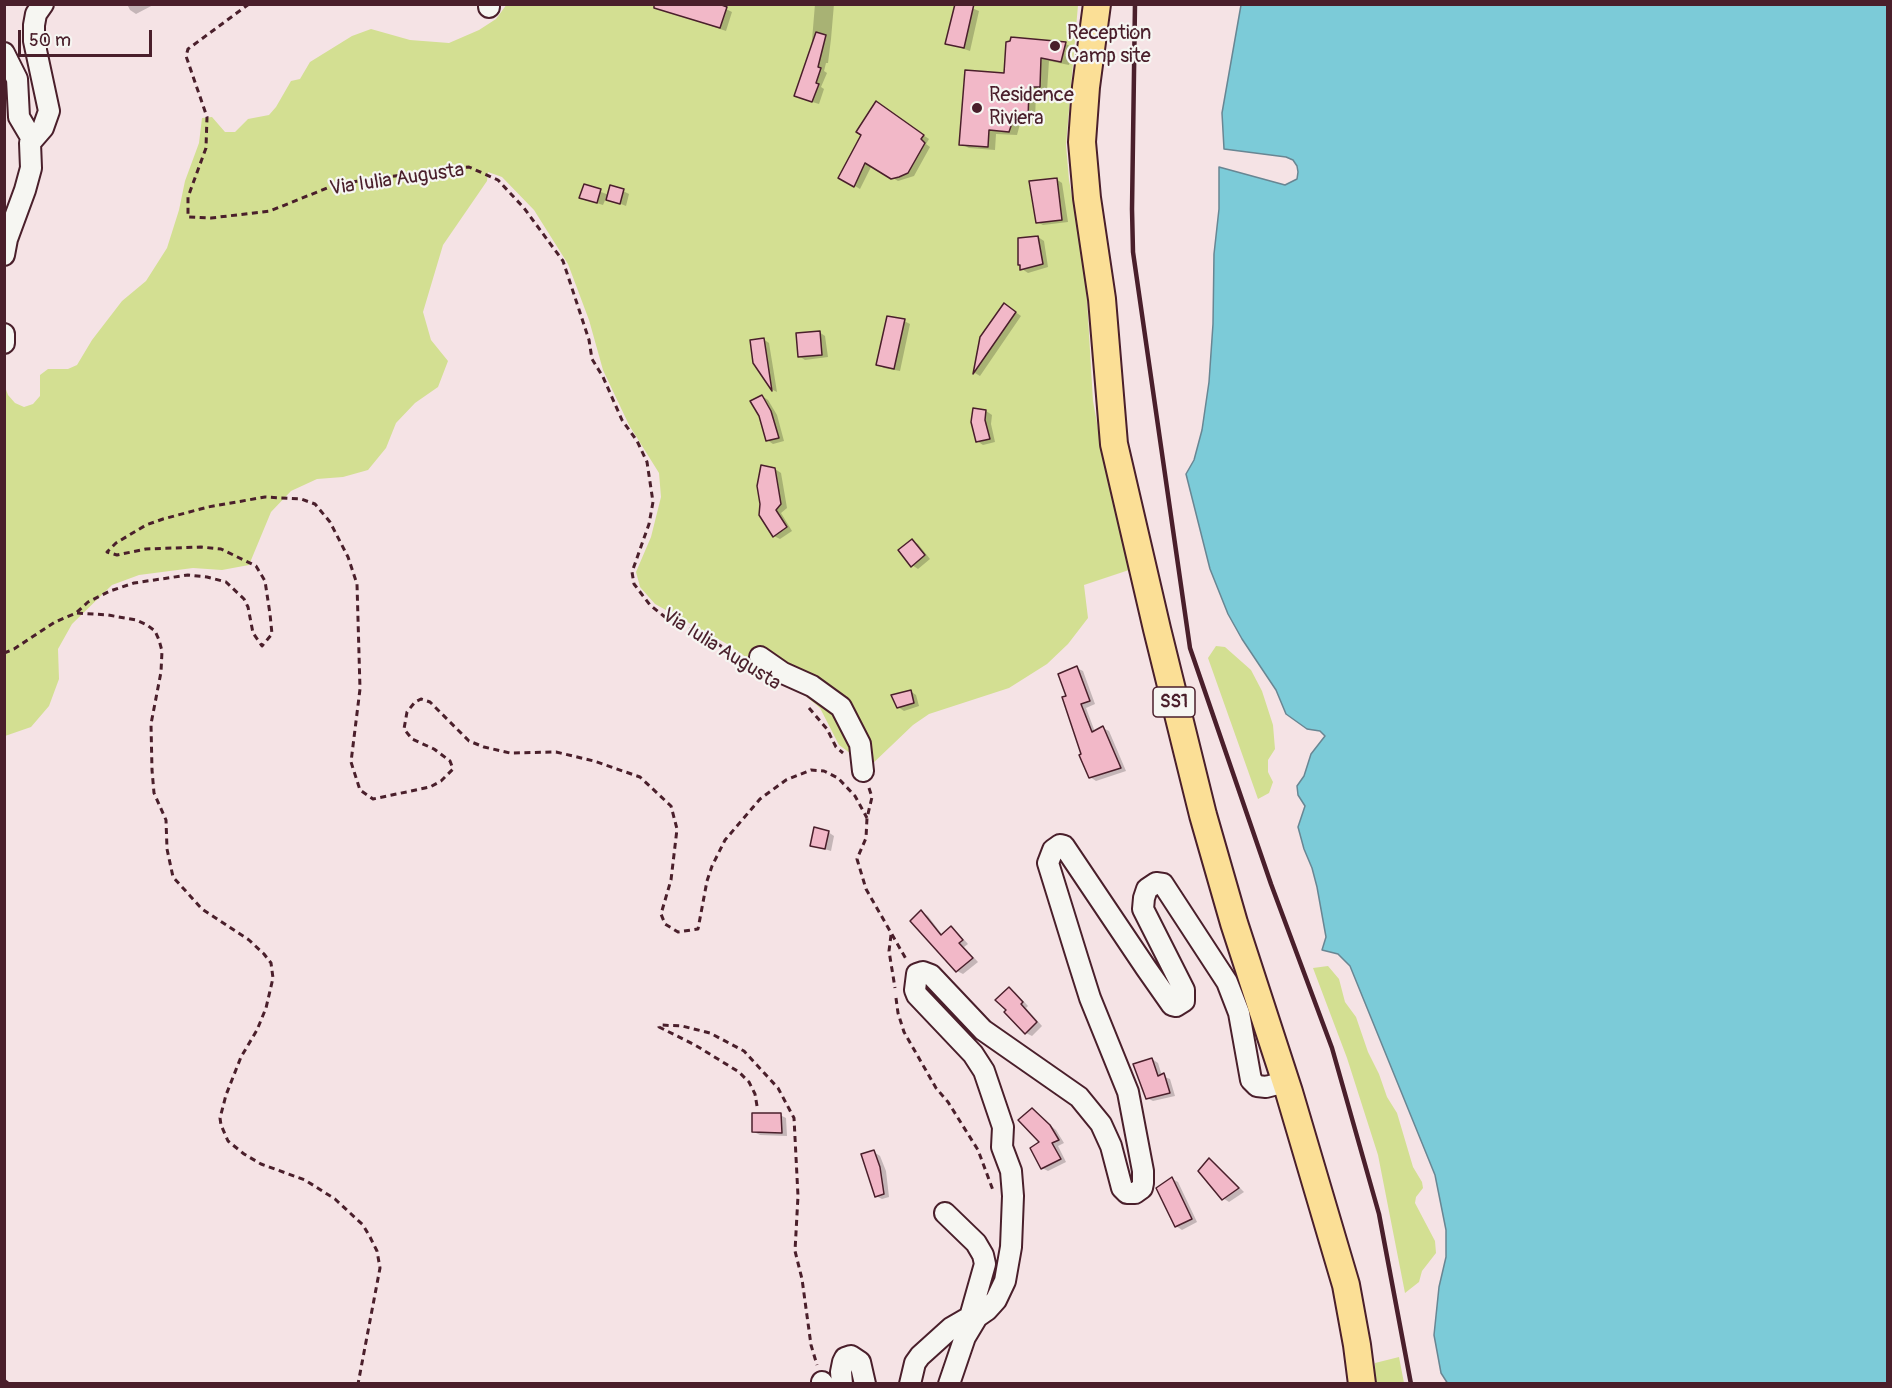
<!DOCTYPE html>
<style>
body{margin:0}
#map{position:relative;width:1892px;height:1388px;overflow:hidden;background:#f5e3e5;font-family:Pangolin,sans-serif}
canvas{display:block}
.frame{position:absolute;inset:0;border:6px solid #4a1f2b;pointer-events:none}
.scale{position:absolute;left:18px;top:30px;width:134px;height:27px;box-sizing:border-box;border:3px solid #4a1f2b;border-top:0;padding-left:8px;font-size:18px;line-height:21px;white-space:nowrap;color:#4a1f2b;-webkit-text-stroke:4px #f6f6f2;paint-order:stroke}
</style>
<div id="map">
<canvas width="1892" height="1388"></canvas>
<div class="frame"></div>
<div class="scale">50 m</div>
</div>
<script>
const g = document.querySelector('canvas').getContext('2d');
g.lineJoin = 'round';
function fillPath(path, color) { g.fillStyle = color; g.fill(path, 'evenodd'); }
const poly = rows => new Path2D(rows.map(r => 'M' + r).join(''));
function strokePath(path, color, width, dash) { g.strokeStyle = color; g.lineWidth = width; g.lineCap = dash ? 'butt' : 'round'; g.setLineDash(dash || []); g.stroke(path); }
function drawText(font, color, halo, rows, align = 'center') {
  g.font = font + ' Pangolin,sans-serif'; g.lineWidth = 4.5; g.setLineDash([]); g.textBaseline = 'middle'; g.strokeStyle = halo; g.fillStyle = color; for (const [text, x, y, turn = 0] of rows) {
    g.save(); g.translate(x, y); g.rotate((+turn || 0) * Math.PI / 180); g.textAlign = isNaN(turn) ? turn : align; if (halo) g.strokeText(text, 0, 0); g.fillText(text, 0, 0); g.restore();
  }
}
fillPath(poly([
 [507,4,1078,5,1066,145,1069,180,1085,267,1093,401,1101,445,1129,570,1084,585,1088,618,1068,644,1047,664,1009,688,929,714,913,725,869,767,839,745,820,708,795,687,757,665,729,645,655,604,640,587,636,572,651,537,661,497,659,473,629,425,603,370,589,320,568,264,534,210,502,177,488,172,487,181,443,245,423,312,431,340,448,361,438,387,415,403,396,423,386,448,368,470,343,477,317,479,291,491,271,512,249,565,222,570,193,568,139,575,112,585,72,624,58,649,59,679,49,706,31,727,5,736,4,384,8,395,15,403,24,407,33,404,40,396,40,375,48,369,68,369,77,365,92,340,122,301,146,281,167,248,179,210,185,181,199,143,202,118,212,117,225,132,235,132,248,119,269,115,276,107,291,81,300,79,310,62,352,36,371,29,410,40,449,43,479,30,496,19],
 [1216,646,1225,647,1251,670,1262,691,1273,725,1275,749,1268,760,1268,772,1273,782,1269,793,1258,799,1208,658],
 [1328,966,1339,979,1345,1002,1356,1017,1368,1052,1379,1074,1387,1097,1397,1113,1413,1167,1422,1182,1423,1188,1416,1197,1415,1203,1435,1241,1436,1253,1422,1271,1419,1282,1405,1293,1378,1155,1347,1058,1313,968],
 [1399,1357,1404,1383,1375,1383,1375,1363]
]), '#d3df92');
const water = poly([
 [1241,5,1887,5,1887,1383,1448,1384,1441,1373,1434,1335,1439,1287,1446,1257,1446,1230,1435,1175,1350,966,1338,954,1322,950,1326,937,1317,887,1312,868,1304,849,1298,827,1305,806,1298,795,1297,786,1304,776,1311,754,1325,736,1320,731,1307,729,1286,714,1276,690,1242,639,1228,614,1210,569,1186,474,1194,460,1202,430,1209,382,1213,324,1214,254,1219,209,1219,167,1285,185,1297,179,1298,172,1297,166,1293,160,1286,157,1224,149,1222,113,1241,5]
]);
fillPath(water, '#7ccbd8');
strokePath(water, '#688693', 1.5);
fillPath(poly([
 [127,4,155,4,136,14,130,10],
 [815,4,834,4,831,39,828,63,826,63,824,71,827,73,821,87,824,89,819,104,802,99,811,52],
 [962,4,979,11,970,51,947,43],
 [726,9,732,12,726,31,679,15],
 [1012,39,1066,44,1073,48,1069,65,1049,61,1047,91,1036,90,1035,123,1020,124,1017,135,996,134,995,150,969,148,961,144,1005,74],
 [882,107,929,139,926,144,930,147,914,176,898,181,872,165,860,189,840,177,863,135],
 [1056,179,1062,183,1068,222,1043,225,1037,222],
 [585,186,609,195,623,191,629,194,626,206,606,198,603,205,587,200,581,197],
 [1038,237,1044,241,1048,267,1028,273,1022,269],
 [1010,308,1021,316,980,376,975,373,982,338],
 [904,321,910,324,900,371,884,368,878,364],
 [819,332,825,336,828,357,805,360,799,356],
 [763,339,769,343,777,392,773,390,755,363],
 [762,396,768,400,777,415,784,441,773,444,767,440],
 [986,411,992,415,991,424,995,442,983,445,977,441],
 [775,469,781,473,787,508,781,513,792,531,780,539,774,536],
 [912,541,918,544,930,559,918,569,912,565],
 [1077,668,1083,671,1095,704,1086,708,1095,732,1103,728,1109,731,1126,771,1096,781,1090,777,1083,755],
 [910,691,916,695,919,706,904,711,898,707],
 [828,832,834,836,831,851,811,845],
 [922,912,928,916,943,936,951,928,957,932,968,944,964,947,978,962,963,974,957,971],
 [1009,989,1015,992,1028,1006,1026,1008,1042,1026,1032,1036,1026,1033,1006,1012],
 [1152,1059,1158,1063,1162,1076,1170,1079,1175,1096,1153,1101,1147,1098],
 [1032,1110,1056,1130,1064,1143,1058,1146,1066,1162,1048,1171,1042,1168,1041,1143],
 [780,1115,786,1118,787,1136,760,1135,754,1132],
 [874,1152,880,1156,886,1171,889,1197,882,1199,876,1196],
 [1209,1160,1215,1163,1244,1192,1229,1202,1223,1198],
 [1172,1179,1178,1182,1197,1222,1182,1230,1176,1226]
]), '#0003');
const building = poly([
 [654,4,719,4,727,7,720,28,654,8,654,4],
 [955,4,974,4,964,48,945,44,955,4],
 [816,32,826,35,818,67,821,68,816,83,819,84,812,102,794,96,816,32],
 [1011,37,1066,42,1061,62,1041,58,1040,87,1029,87,1028,120,1013,120,1009,132,989,130,988,147,959,145,965,70,1004,73,1006,42,1010,41,1011,37],
 [876,101,924,135,921,139,925,143,908,173,899,177,891,179,865,163,854,187,838,178,861,135,856,132,876,101],
 [1057,178,1062,220,1036,223,1029,181,1057,178],
 [584,184,601,189,597,203,579,198,584,184],
 [610,185,624,189,620,204,606,200,610,185],
 [1038,236,1043,264,1020,270,1020,265,1018,265,1018,238,1038,236],
 [1004,303,1016,312,973,374,980,337,1004,303],
 [887,316,905,319,894,369,876,365,887,316],
 [820,331,822,355,798,357,796,333,820,331],
 [764,338,772,391,753,363,750,340,764,338],
 [762,395,771,411,779,438,766,441,759,416,750,401,762,395],
 [973,408,986,410,985,420,990,439,976,442,971,422,973,408],
 [761,465,775,468,781,504,776,510,787,527,773,537,759,515,760,504,757,486,761,465],
 [912,539,925,555,911,567,898,550,912,539],
 [1077,666,1090,701,1081,704,1092,732,1103,726,1121,768,1089,778,1079,755,1081,754,1062,697,1066,696,1058,674,1077,666],
 [911,690,914,703,897,708,891,695,911,690],
 [814,827,829,831,825,849,810,846,814,827],
 [921,910,941,935,951,926,963,940,959,943,973,958,956,972,910,921,921,910],
 [1009,987,1023,1002,1021,1004,1037,1022,1025,1034,1004,1012,1006,1010,995,1000,1009,987],
 [1152,1058,1158,1076,1164,1073,1170,1093,1146,1099,1133,1064,1152,1058],
 [1032,1108,1050,1125,1059,1140,1052,1143,1061,1159,1041,1169,1030,1148,1039,1142,1018,1120,1032,1108],
 [752,1113,781,1113,782,1133,752,1132,752,1113],
 [874,1150,880,1167,884,1194,875,1197,861,1154,874,1150],
 [1209,1158,1239,1188,1222,1200,1198,1171,1209,1158],
 [1172,1177,1192,1219,1175,1227,1156,1188,1172,1177]
]);
fillPath(building, '#f2b8c8');
strokePath(building, '#4a1f2b', 1.5);
const minor = poly([
 [489,7,489,4],
 [4,53,17,79,19,117,32,139],
 [4,255,7,239,25,190,31,168,30,143,43,128,49,111,34,41,34,25,36,14,43,4],
 [4,334,4,343],
 [760,657,783,673,812,686,841,707,860,744,863,771],
 [822,1382,823,1384],
 [842,1384,841,1372,843,1362,845,1358,851,1356,860,1362,865,1384],
 [910,1384,915,1363,920,1356,951,1328,970,1317,985,1264,983,1255,976,1243,945,1213],
 [949,1384,965,1337,977,1317,987,1310,996,1300,1005,1281,1011,1247,1013,1196,1011,1171,1002,1147,1003,1127,984,1071,973,1054,917,995,915,990,917,974,923,972,931,975,983,1030,1079,1097,1101,1124,1111,1146,1122,1188,1127,1193,1135,1193,1142,1188,1143,1183,1143,1171,1128,1092,1090,998,1078,960,1048,863,1053,850,1060,845,1064,846,1146,968,1172,1005,1176,1006,1184,1001,1184,990,1143,909,1144,898,1147,889,1156,883,1163,884,1227,982,1239,1013,1251,1080,1257,1086,1266,1087,1285,1082]
]);
const major = poly([
 [1097,4,1086,87,1082,142,1087,198,1102,299,1114,444,1157,629,1203,815,1234,923,1289,1092,1346,1285,1357,1345,1362,1384]
]);
strokePath(minor, '#4a1f2b', 24);
strokePath(major, '#4a1f2b', 30);
strokePath(poly([
 [249,4,188,49,186,56,207,117,206,148,188,197,188,217,211,218,270,211,337,184,438,170,469,167,498,180,524,208,563,261,589,340,592,359,603,377,622,420,637,441,647,462,653,502,649,524,632,572,634,584,650,605,665,617,709,638,743,661],
 [77,613,108,615,136,620,147,625,155,631,159,640,162,651,161,672,151,724,152,770,154,793,166,820,167,849,173,877,202,909,249,940,264,954,271,963,273,978,266,1008,257,1030,241,1057,226,1095,220,1118,221,1125,228,1141,244,1154,261,1164,305,1180,335,1199,363,1225,370,1237,377,1251,380,1268,358,1384],
 [4,653,14,649,55,622,76,613,88,602,110,591,134,583,188,575,207,577,226,582,244,599,248,607,253,633,262,646,272,634,270,614,265,581,256,566,221,549,201,547,146,549,117,555,107,552,116,543,146,525,163,519,208,507,265,497,301,499,315,504,330,522,348,557,357,584,360,689,351,762,360,790,373,799,430,787,441,781,453,769,450,761,434,749,412,739,404,729,407,712,415,702,421,699,430,702,469,741,484,747,510,753,556,752,594,761,640,777,671,806,677,829,671,880,661,914,665,924,678,932,698,929,707,881,712,866,725,840,760,799,786,780,811,770,824,771,838,778,855,796,867,818],
 [809,708,827,729,836,747,843,753],
 [869,788,872,797,867,818,866,838,857,859,866,889,906,959],
 [891,935,889,951,895,988],
 [896,998,898,1013,904,1032,936,1088,948,1102,978,1150,994,1193],
 [757,1106,755,1094,749,1082,739,1072,695,1045,659,1027,660,1025,682,1026,710,1033,744,1051,778,1088,794,1118,798,1196,795,1251,802,1279,811,1345,817,1365],
 [4,1380,9,1384]
]), '#4a1f2b', 3, [6, 4.5]);
strokePath(minor, '#f6f6f2', 20);
strokePath(major, '#fbdf96', 26);
strokePath(poly([
 [1135,4,1132,209,1133,252,1190,648,1271,884,1332,1048,1379,1214,1411,1384]
]), '#4a1f2b', 4.5);
for (const [x, y, r, color] of [
 [1055,46,6,"#4a1f2b"],
 [977,108,6,"#4a1f2b"]
]) { const dot = new Path2D(); dot.arc(x, y, r, 0, 2 * Math.PI); g.fillStyle = color; g.fill(dot); strokePath(dot, '#f6f6f2', 2); }
for (const [x, y, w] of [
 [1174,702,42]
]) { const box = new Path2D(); box.roundRect(x - w / 2, y - 15, w, 30, 4.5); g.fillStyle = '#f6f6f2'; g.fill(box); strokePath(box, '#4a1f2b', 1.5); }
drawText('bold 18px', '#4a1f2b', null, [
 ["SS1",1174,702]
]);
drawText('20px', '#4a1f2b', '#f6f6f2', [
 ["Reception",1067,34],
 ["Camp site",1067,57],
 ["Residence",989,96],
 ["Riviera",989,119]
], 'left');
drawText('20px', '#4a1f2b', '#f6f6f2', [
 ["Via Iulia Augusta",397,180,-8],
 ["Via Iulia Augusta",721,650,32]
]);
</script>
